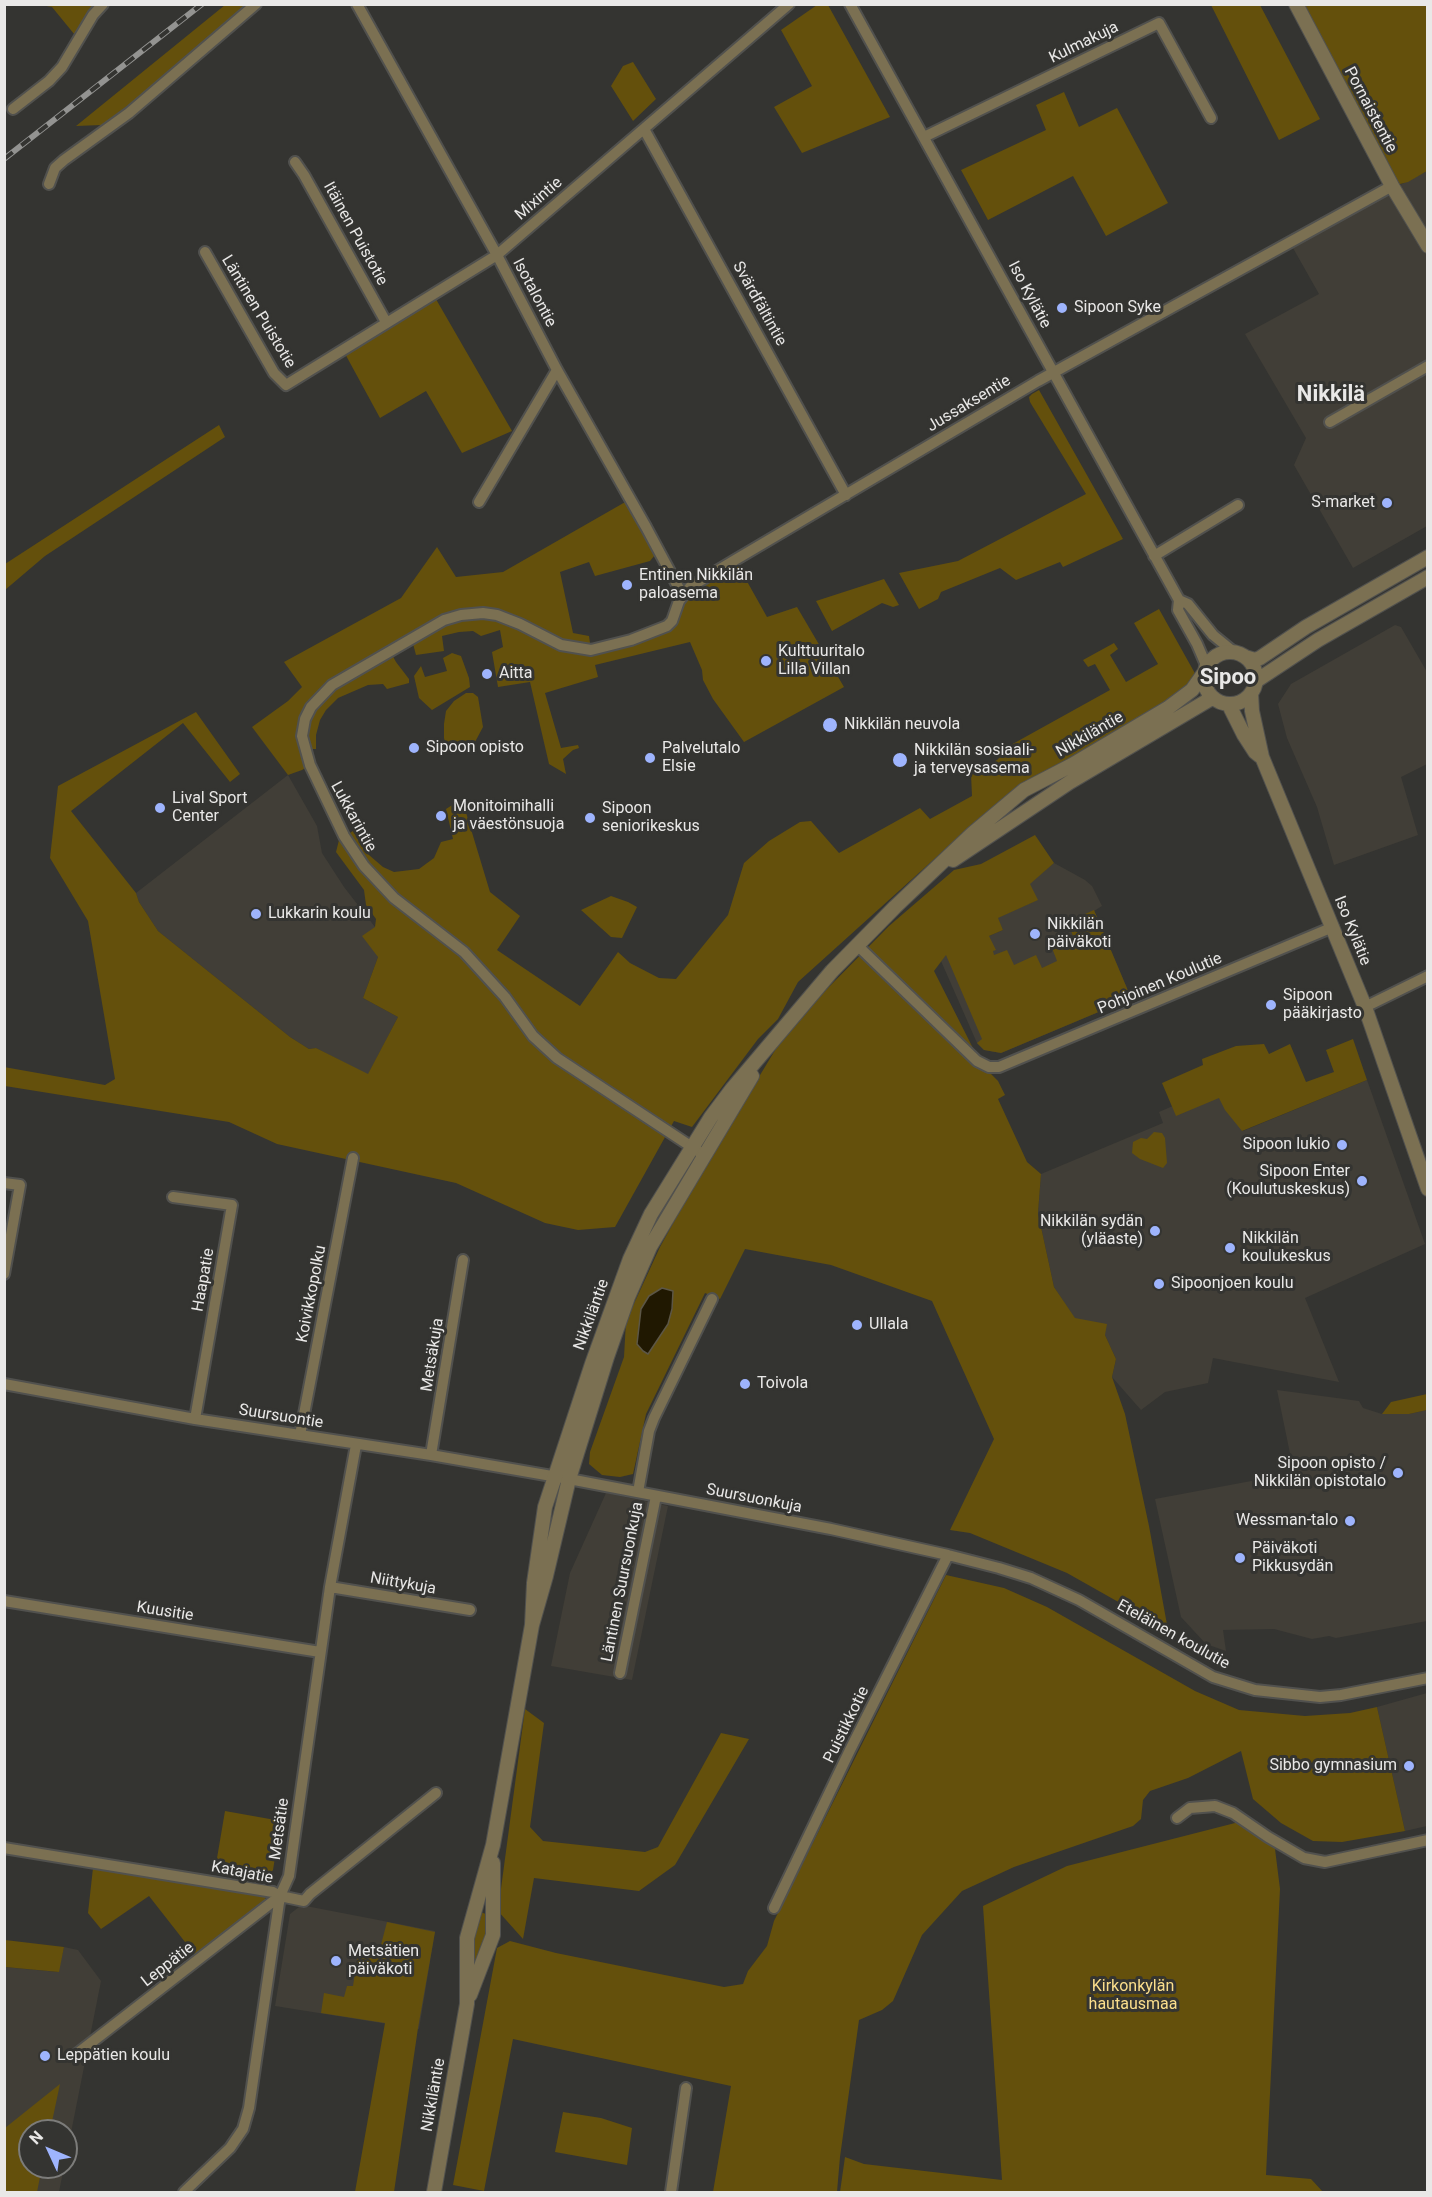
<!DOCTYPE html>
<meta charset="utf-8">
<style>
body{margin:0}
#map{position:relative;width:1432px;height:2197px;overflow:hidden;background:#343431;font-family:Roboto,sans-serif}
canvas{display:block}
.frame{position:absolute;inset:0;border:6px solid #e9e8e7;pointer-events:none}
.north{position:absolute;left:18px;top:2119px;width:60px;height:60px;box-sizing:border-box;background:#343431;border:2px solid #7c7c7a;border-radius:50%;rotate:314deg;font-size:16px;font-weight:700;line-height:24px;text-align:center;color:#e9e8e7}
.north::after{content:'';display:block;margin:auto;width:21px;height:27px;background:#9eb4fd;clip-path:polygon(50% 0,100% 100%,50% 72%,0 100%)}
</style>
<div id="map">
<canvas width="1432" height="2197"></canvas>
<div class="frame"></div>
<div class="north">N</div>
</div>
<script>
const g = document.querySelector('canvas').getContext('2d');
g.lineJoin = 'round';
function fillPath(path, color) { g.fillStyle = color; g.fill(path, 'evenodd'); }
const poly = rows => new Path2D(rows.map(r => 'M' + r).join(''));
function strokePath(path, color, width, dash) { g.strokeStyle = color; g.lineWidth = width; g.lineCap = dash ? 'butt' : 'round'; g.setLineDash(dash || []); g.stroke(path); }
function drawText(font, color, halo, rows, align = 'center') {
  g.font = font + ' Roboto,sans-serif'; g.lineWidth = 6; g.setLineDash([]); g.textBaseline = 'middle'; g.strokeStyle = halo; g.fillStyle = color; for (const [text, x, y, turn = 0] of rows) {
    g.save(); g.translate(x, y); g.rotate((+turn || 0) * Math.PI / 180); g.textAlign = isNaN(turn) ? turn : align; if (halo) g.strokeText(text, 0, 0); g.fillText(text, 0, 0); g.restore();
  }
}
fillPath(poly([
 [1427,171,1427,526,1353,568,1294,465,1306,438,1245,334,1319,294,1293,248,1292,241],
 [1395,625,1401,627,1427,672,1427,764,1401,777,1418,835,1334,865,1317,807,1287,738,1278,704,1291,684],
 [288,775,317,826,322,853,344,887,375,927,378,957,363,998,398,1017,368,1075,316,1048,309,1049,290,1037,158,931,139,902,136,893],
 [1054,863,1085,880,1092,886,1102,906,1094,911,1129,993,1120,1003,1001,1053,984,1050,977,1043,941,961,945,955,1003,930,997,918,1037,900,1029,884],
 [1367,1080,1425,1244,1305,1298,1339,1382,1213,1358,1208,1383,1165,1392,1141,1410,1112,1377,1116,1359,1105,1335,1075,1319,1054,1287,1038,1213,1041,1174,1163,1123,1159,1112,1214,1088,1243,1131],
 [1277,1390,1359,1401,1363,1408,1382,1414,1409,1414,1427,1410,1427,1621,1336,1638,1329,1636,1312,1639,1274,1629,1223,1630,1226,1651,1206,1644,1181,1617,1155,1499,1294,1473],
 [606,1493,668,1506,632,1680,551,1666,570,1573],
 [1427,1693,1427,1826,1405,1831,1377,1707],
 [306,1906,435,1931,419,2029,275,2006,290,1914,299,1907],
 [64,1947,78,1950,101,1981,66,2158,66,2131,30,2131,30,2167,64,2167,59,2192,5,2192,4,1967,58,1972]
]), '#413e37');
fillPath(poly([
 [41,5,103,5,79,40,52,7],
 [225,5,250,5,130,104,102,125,76,126],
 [817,5,828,5,890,117,802,153,774,107,812,86,781,30],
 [1211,5,1260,5,1320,119,1279,140],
 [1296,5,1427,5,1427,171,1408,182,1392,186],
 [633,62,656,99,633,121,611,86,623,66],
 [1064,92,1079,127,1117,108,1168,203,1106,236,1073,176,988,220,961,170,1046,130,1036,105],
 [433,294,512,431,462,453,426,391,380,418,343,350],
 [1039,390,1123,539,1063,567,1060,562,1016,580,1000,568,941,592,938,599,919,609,899,573,958,561,1086,494,1030,402,1029,397,1032,394],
 [219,425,225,437,45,556,5,590,5,564],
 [627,501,659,550,650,561,595,576,589,562,560,572,573,633,589,636,591,650,667,626,683,596,735,560,767,617,797,607,844,687,744,742,713,699,703,680,702,670,690,642,595,665,598,677,545,693,561,748,578,745,579,748,573,750,563,759,566,774,549,764,530,682,498,687,492,652,503,647,500,630,481,636,473,631,459,632,442,636,444,651,416,655,412,640,390,651,396,662,409,679,409,683,387,689,383,684,368,685,338,698,326,710,320,720,316,735,316,749,306,749,310,765,302,770,288,775,252,727,288,701,302,687,284,662,401,598,437,547,456,577,503,572],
 [884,579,899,605,893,607,882,603,832,631,816,601],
 [1159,609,1197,677,1182,694,1019,788,982,816,798,982,778,1019,758,1039,692,1127,674,1121,615,1227,578,1230,545,1223,456,1183,277,1144,229,1122,5,1086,4,1067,105,1085,115,1079,88,921,50,858,58,786,196,712,240,774,230,782,183,723,71,811,136,893,139,902,158,931,290,1037,309,1049,316,1048,368,1074,398,1017,363,998,378,957,362,936,375,927,376,919,366,905,364,890,336,852,339,840,353,831,369,855,383,867,394,872,419,869,434,858,441,842,453,839,446,809,460,800,464,806,490,892,520,916,497,950,580,1006,618,952,630,963,659,978,676,979,728,915,744,863,769,841,800,822,811,821,839,853,920,808,930,819,972,796,971,774,997,760,1002,755,1000,751,1110,690,1095,664,1088,667,1083,660,1114,643,1118,649,1110,655,1126,682,1158,664,1134,623],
 [452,653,461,656,469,678,470,687,432,710,419,698,414,676,421,666,425,677,447,671,443,658],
 [466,693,473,693,478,697,483,727,475,742,468,747,451,754,446,746,444,738,444,724,446,711,454,701],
 [1035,835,1054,863,1030,884,1038,900,998,918,1003,930,989,936,996,950,993,951,994,955,1007,950,1014,965,1036,955,1042,968,1057,961,1052,948,1074,938,1068,924,1081,918,1082,922,1087,920,1085,914,1094,910,1129,993,1120,1003,1001,1053,984,1050,977,1043,982,1039,946,955,934,971,981,1064,998,1081,1005,1095,998,1099,1027,1162,1041,1174,1038,1213,1054,1287,1075,1318,1107,1324,1105,1335,1116,1359,1112,1377,1125,1414,1149,1526,1168,1630,1067,1573,970,1533,950,1530,994,1439,932,1301,831,1265,745,1249,720,1299,705,1293,646,1414,633,1474,620,1477,602,1475,589,1464,590,1452,624,1357,626,1321,660,1247,699,1176,777,1047,824,992,889,926,954,870,981,864],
 [611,896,628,902,637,907,622,938,611,937,581,910],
 [1353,1039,1367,1080,1242,1131,1225,1110,1219,1098,1176,1116,1162,1083,1203,1065,1202,1059,1236,1046,1264,1044,1269,1054,1290,1044,1306,1082,1334,1072,1326,1050],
 [1154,1132,1162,1133,1165,1138,1167,1163,1163,1168,1140,1159,1132,1153,1133,1142,1141,1138,1147,1139],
 [1427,1394,1427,1410,1409,1414,1382,1414,1391,1402],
 [946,1575,1004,1588,1047,1607,1195,1691,1239,1710,1305,1716,1350,1713,1377,1707,1405,1831,1342,1842,1313,1841,1281,1823,1253,1799,1241,1751,1188,1778,1150,1791,1143,1800,1141,1819,1133,1826,1014,1867,962,1891,922,1935,893,2001,882,2010,859,2020,840,2157,837,2192,713,2192,731,2086,513,2039,484,2191,453,2185,497,1948,510,1941,556,1953,724,1987,743,1984,748,1971,767,1946,774,1921],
 [525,1709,544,1723,530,1827,543,1841,645,1852,658,1847,721,1733,749,1739,675,1865,639,1891,534,1878,523,1939,498,1911],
 [225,1811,281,1821,273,1870,266,1879,215,1870],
 [1239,1822,1275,1849,1280,1889,1266,2175,1311,2179,1323,2192,840,2192,845,2157,864,2164,1002,2180,983,1906,1067,1866],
 [93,1868,266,1893,265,1900,196,1956,149,1896,101,1929,88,1913],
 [480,1912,486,1914,487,1927,482,1952,477,1962,473,1962,471,1941],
 [387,1922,435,1932,418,2028,394,2192,355,2192,385,2023,321,2013,324,1993,344,1997,347,1986,353,1986,358,1954,378,1956],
 [5,1940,64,1947,59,1972,5,1967],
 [60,2084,50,2131,30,2131,30,2167,42,2167,37,2192,5,2192,5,2128],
 [563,2112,601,2118,632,2128,627,2165,555,2152]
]), '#64500c');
const water = poly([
 [662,1288,673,1291,672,1309,668,1324,648,1354,643,1351,637,1344,641,1309,649,1296,662,1288]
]);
fillPath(water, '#201801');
strokePath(water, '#5c5646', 1.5);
const minor = poly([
 [357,4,497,255,557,370,646,527,683,596],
 [850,4,1179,600,1188,604,1213,635,1235,653],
 [13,109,49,81,62,67,93,15,103,4],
 [644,129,846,495],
 [924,137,1159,23,1211,118],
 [295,162,304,175,386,322],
 [49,184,55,168,64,160,129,113,256,4],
 [205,252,274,373,286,385,497,255,789,4],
 [1330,422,1428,366],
 [479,502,557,370],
 [1154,556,1238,505],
 [1179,600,1178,610,1197,644,1206,665],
 [857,945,977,1061,989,1067,999,1067,1333,927],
 [1365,1007,1428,976],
 [704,1155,557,1058,533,1036,505,997,464,952,394,898,364,866,344,836,310,765,302,736,305,719,311,707,332,685,444,620,461,615,483,613,497,615,520,624,561,645,591,650,631,640,667,626,672,621,679,601,690,587,735,560,1038,381,1392,186],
 [4,1183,20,1185,4,1274],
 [173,1197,232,1205,195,1419],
 [4,1384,195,1419,431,1455,569,1479,831,1529,948,1555,999,1568,1031,1578,1079,1600,1213,1677,1255,1690,1320,1697,1341,1695,1428,1678],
 [300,1435,353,1158],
 [431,1455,463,1260],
 [638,1492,649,1431,654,1418,712,1299],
 [330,1587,470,1610],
 [4,1601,320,1652],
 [620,1673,656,1496],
 [1177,1818,1190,1808,1215,1806,1233,1813,1268,1837,1304,1858,1325,1862,1428,1840],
 [4,1848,273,1892,280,1896,304,1901,310,1894,436,1793],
 [774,1908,850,1750,948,1555],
 [74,2056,280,1896],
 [184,2192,230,2148,243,2129,249,2108,280,1896,289,1876,330,1587,356,1445],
 [671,2192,686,2088]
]);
const tertiary = poly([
 [1296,4,1392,186,1428,246],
 '1204 678a26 26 0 1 1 52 0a26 26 0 1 1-52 0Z',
 [1245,657,1255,660,1260,658,1306,627,1428,557],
 [1256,681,1318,640,1428,577],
 [1251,693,1252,711,1262,757,1365,1007,1428,1189],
 [1229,705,1244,735,1255,752,1260,756],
 [953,860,1070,782,1212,698],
 [532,1625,534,1583,545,1507,592,1364,630,1259,651,1214,711,1117,732,1089,832,971,895,907,973,833,1024,790,1072,765,1168,708,1192,690,1204,673],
 [470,1995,493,1935,493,1863],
 [434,2192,467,2004,467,1938,493,1845,532,1625,546,1576,569,1479,607,1357,628,1297,650,1247,752,1076]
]);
strokePath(minor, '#51514e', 14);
strokePath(tertiary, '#51514e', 16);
strokePath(minor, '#7b7052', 10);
strokePath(tertiary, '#7b7052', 14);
const rail = poly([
 [4,159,202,4]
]);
strokePath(rail, '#939391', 6);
strokePath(rail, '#343431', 4, [11]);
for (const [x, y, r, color] of [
 [1062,308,6,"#9eb4fd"],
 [1387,503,6,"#9eb4fd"],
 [627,585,6,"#9eb4fd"],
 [766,661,6,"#9eb4fd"],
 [487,674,6,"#9eb4fd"],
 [830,725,8,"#9eb4fd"],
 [414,748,6,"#9eb4fd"],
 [650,758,6,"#9eb4fd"],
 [900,760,8,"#9eb4fd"],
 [160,808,6,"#9eb4fd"],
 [441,816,6,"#9eb4fd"],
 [590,818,6,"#9eb4fd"],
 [256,914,6,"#9eb4fd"],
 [1035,934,6,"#9eb4fd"],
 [1271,1005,6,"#9eb4fd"],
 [1342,1145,6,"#9eb4fd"],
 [1362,1181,6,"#9eb4fd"],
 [1155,1231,6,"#9eb4fd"],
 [1230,1248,6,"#9eb4fd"],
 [1159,1284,6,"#9eb4fd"],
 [857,1325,6,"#9eb4fd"],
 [745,1384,6,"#9eb4fd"],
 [1398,1473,6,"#9eb4fd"],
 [1350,1521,6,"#9eb4fd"],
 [1240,1558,6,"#9eb4fd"],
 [1409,1766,6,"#9eb4fd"],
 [336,1961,6,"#9eb4fd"],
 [45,2056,6,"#9eb4fd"]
]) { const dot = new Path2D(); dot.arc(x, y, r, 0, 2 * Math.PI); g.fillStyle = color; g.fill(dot); strokePath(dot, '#343431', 2); }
drawText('16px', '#e9e8e7', '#343431', [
 ["Kulmakuja",1084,43,-26],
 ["Pornaistentie",1370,110,62],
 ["Mixintie",539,199,-41],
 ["Itäinen Puistotie",355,234,61],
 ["Isotalontie",534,293,62],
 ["Iso Kylätie",1029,295,62],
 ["Svärdfältintie",759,304,61],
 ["Läntinen Puistotie",258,312,59],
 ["Jussaksentie",969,404,-31],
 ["Nikkiläntie",1090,735,-30],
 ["Lukkarintie",353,817,61],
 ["Iso Kylätie",1352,931,68],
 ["Pohjoinen Koulutie",1160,984,-23],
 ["Haapatie",204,1280,-80],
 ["Koivikkopolku",312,1294,-79],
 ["Nikkiläntie",592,1315,-70],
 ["Metsäkuja",433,1355,-81],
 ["Suursuontie",281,1417,9],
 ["Suursuonkuja",754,1499,11],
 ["Läntinen Suursuonkuja",623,1582,-79],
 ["Niittykuja",403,1584,10],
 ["Kuusitie",165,1612,9],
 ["Eteläinen koulutie",1173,1635,29],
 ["Puistikkotie",847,1725,-64],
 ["Metsätie",280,1829,-82],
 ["Katajatie",242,1873,11],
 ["Leppätie",168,1965,-38],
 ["Nikkiläntie",434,2095,-80]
]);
drawText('16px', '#e9e8e7', '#343431', [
 ["Sipoon Syke",1074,308],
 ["S-market",1375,503,"right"],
 ["Entinen Nikkilän",639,576],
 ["paloasema",639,594],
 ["Kulttuuritalo",778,652],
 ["Lilla Villan",778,670],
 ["Aitta",499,674],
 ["Nikkilän neuvola",844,725],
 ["Sipoon opisto",426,748],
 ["Palvelutalo",662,749],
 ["Elsie",662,767],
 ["Nikkilän sosiaali-",914,751],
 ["ja terveysasema",914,769],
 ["Lival Sport",172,799],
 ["Center",172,817],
 ["Monitoimihalli",453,807],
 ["ja väestönsuoja",453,825],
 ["Sipoon",602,809],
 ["seniorikeskus",602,827],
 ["Lukkarin koulu",268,914],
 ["Nikkilän",1047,925],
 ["päiväkoti",1047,943],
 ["Sipoon",1283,996],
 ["pääkirjasto",1283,1014],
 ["Sipoon lukio",1330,1145,"right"],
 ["Sipoon Enter",1350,1172,"right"],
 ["(Koulutuskeskus)",1350,1190,"right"],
 ["Nikkilän sydän",1143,1222,"right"],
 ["(yläaste)",1143,1240,"right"],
 ["Nikkilän",1242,1239],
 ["koulukeskus",1242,1257],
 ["Sipoonjoen koulu",1171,1284],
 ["Ullala",869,1325],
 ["Toivola",757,1384],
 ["Sipoon opisto /",1386,1464,"right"],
 ["Nikkilän opistotalo",1386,1482,"right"],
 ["Wessman-talo",1338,1521,"right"],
 ["Päiväkoti",1252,1549],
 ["Pikkusydän",1252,1567],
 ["Sibbo gymnasium",1397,1766,"right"],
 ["Metsätien",348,1952],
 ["päiväkoti",348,1970],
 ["Leppätien koulu",57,2056]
], 'left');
drawText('16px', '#fbde8c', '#343431', [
 ["Kirkonkylän",1133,1987],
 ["hautausmaa",1133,2005]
]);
drawText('bold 22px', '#e9e8e7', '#343431', [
 ["Nikkilä",1331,395],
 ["Sipoo",1228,678]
]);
</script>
